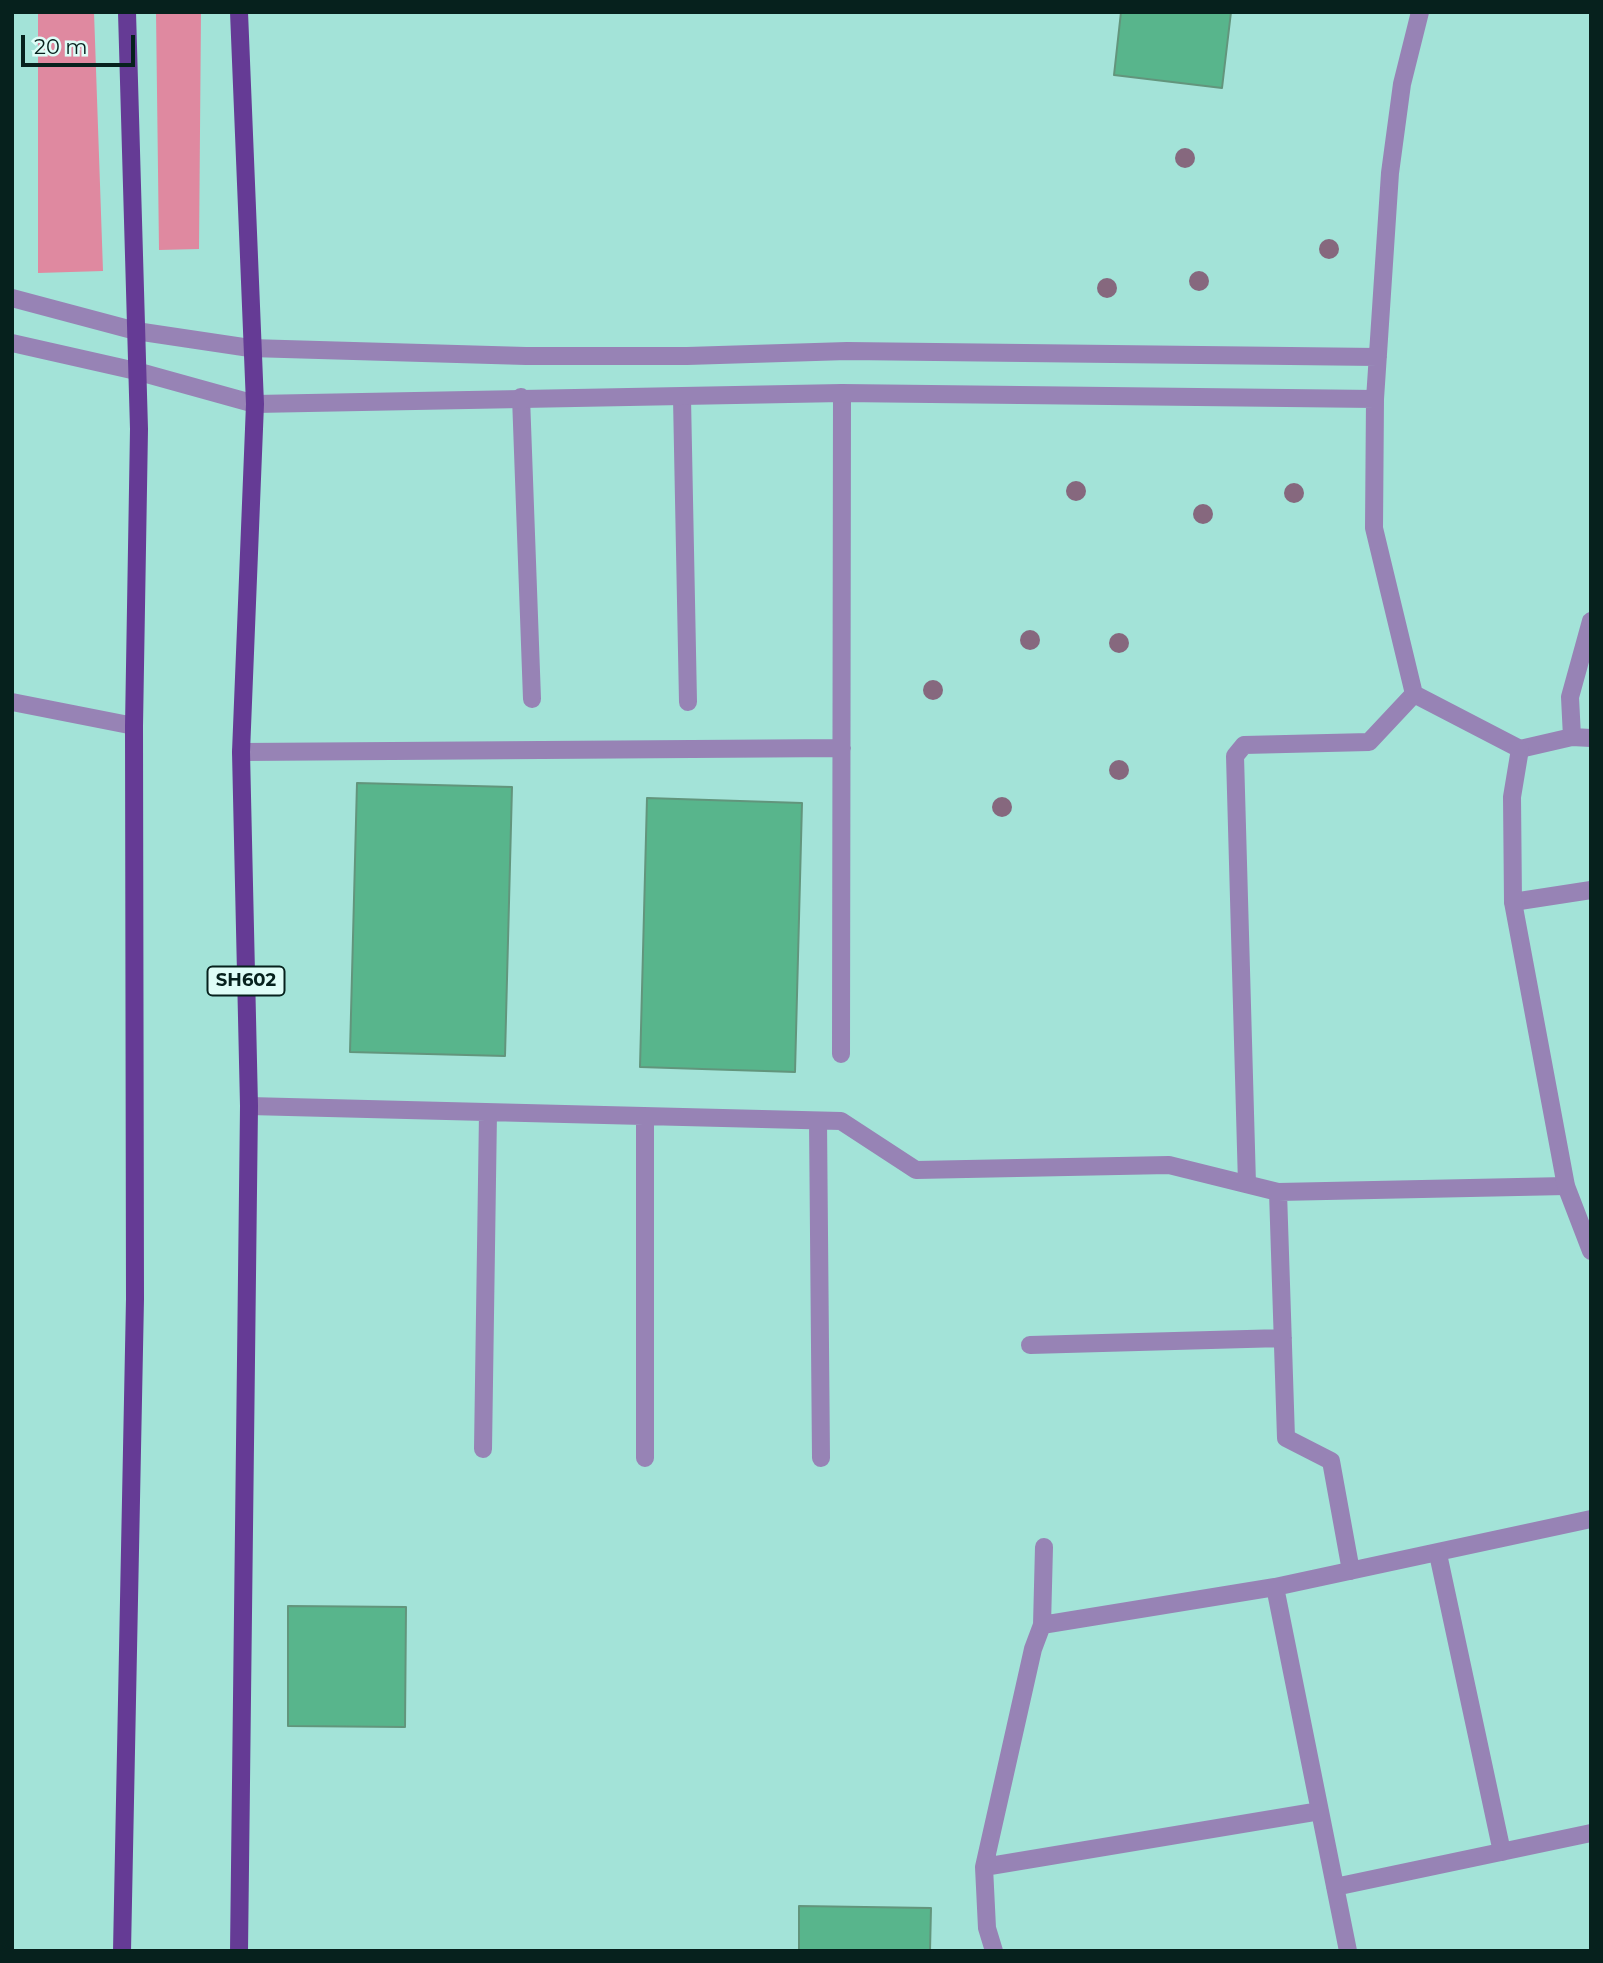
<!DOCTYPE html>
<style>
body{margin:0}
#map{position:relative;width:1603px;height:1963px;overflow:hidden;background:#a3e3d8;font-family:Montserrat,sans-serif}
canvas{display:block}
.frame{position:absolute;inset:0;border:14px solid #06211d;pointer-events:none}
.scale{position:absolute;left:21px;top:35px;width:114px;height:32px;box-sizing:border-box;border:4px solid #06211d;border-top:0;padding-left:9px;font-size:21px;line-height:24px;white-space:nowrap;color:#06211d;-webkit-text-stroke:5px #defdf7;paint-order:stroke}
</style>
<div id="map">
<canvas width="1603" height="1963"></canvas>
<div class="frame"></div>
<div class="scale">20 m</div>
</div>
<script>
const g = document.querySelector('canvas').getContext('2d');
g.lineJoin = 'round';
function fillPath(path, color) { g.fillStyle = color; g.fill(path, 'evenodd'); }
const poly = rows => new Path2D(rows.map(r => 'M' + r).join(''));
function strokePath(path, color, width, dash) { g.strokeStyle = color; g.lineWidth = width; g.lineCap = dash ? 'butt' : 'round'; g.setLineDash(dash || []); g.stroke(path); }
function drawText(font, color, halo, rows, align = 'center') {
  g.font = font + ' Montserrat,sans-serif'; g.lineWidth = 6; g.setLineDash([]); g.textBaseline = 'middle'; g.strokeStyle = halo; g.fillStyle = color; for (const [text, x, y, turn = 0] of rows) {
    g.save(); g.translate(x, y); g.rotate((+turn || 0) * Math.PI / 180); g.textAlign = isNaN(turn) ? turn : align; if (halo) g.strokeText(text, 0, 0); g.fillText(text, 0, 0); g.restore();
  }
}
fillPath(poly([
 [38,12,94,12,103,271,38,273],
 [156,12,201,12,199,249,159,250]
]), '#df89a0');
const building = poly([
 [1121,12,1231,12,1222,88,1114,75,1121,12],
 [357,783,512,787,505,1056,350,1052,357,783],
 [647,798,802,803,795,1072,640,1067,647,798],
 [288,1606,406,1607,405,1727,288,1726,288,1606],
 [799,1906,931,1908,930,1951,799,1951,799,1906]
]);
fillPath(building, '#58b58c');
strokePath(building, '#62957c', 2);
strokePath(poly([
 [521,397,532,699],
 [682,398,688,702],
 [12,702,134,726],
 [1572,737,1570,697,1591,621],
 [1520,749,1572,737,1591,738],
 [241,752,842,748],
 [1513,902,1591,890],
 [841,1054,842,393],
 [249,1106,841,1121,916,1170,1169,1165,1278,1192,1566,1186],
 [645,1116,645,1458],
 [818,1121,821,1458],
 [1247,1184,1235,756,1244,745,1369,742,1414,694],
 [1278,1192,1286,1438,1331,1461,1351,1571],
 [1030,1345,1283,1338],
 [483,1449,488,1113],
 [1438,1554,1502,1852],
 [1275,1587,1348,1951],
 [1042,1625,1275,1587,1591,1519],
 [984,1867,1320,1811],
 [1335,1887,1591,1833],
 [994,1951,987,1928,984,1867,1033,1649,1042,1625,1044,1547]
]), '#9783b5', 18);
strokePath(poly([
 [1420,12,1402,84,1390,173,1375,399,1374,528,1414,694,1520,749,1512,797,1513,902,1566,1186,1591,1251],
 [12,298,136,331,250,348,526,356,687,356,847,351,1378,357],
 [12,343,136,371,255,404,842,393,1375,399]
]), '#9783b5', 18);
strokePath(poly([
 [122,1951,135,1299,134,726,139,429,127,12],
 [239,1951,249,1106,241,752,255,404,239,12]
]), '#653b95', 18);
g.fillStyle = '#86687e';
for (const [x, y] of [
 [1185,158],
 [1329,249],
 [1199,281],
 [1107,288],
 [1076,491],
 [1294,493],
 [1203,514],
 [1030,640],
 [1119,643],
 [933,690],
 [1119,770],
 [1002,807]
]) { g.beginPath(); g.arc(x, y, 10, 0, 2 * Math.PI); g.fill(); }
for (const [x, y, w] of [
 [246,981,77]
]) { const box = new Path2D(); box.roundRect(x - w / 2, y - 14.5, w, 29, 5); g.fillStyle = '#defdf7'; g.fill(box); strokePath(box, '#06211d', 2); }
drawText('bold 18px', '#06211d', null, [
 ["SH602",246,981]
]);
</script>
